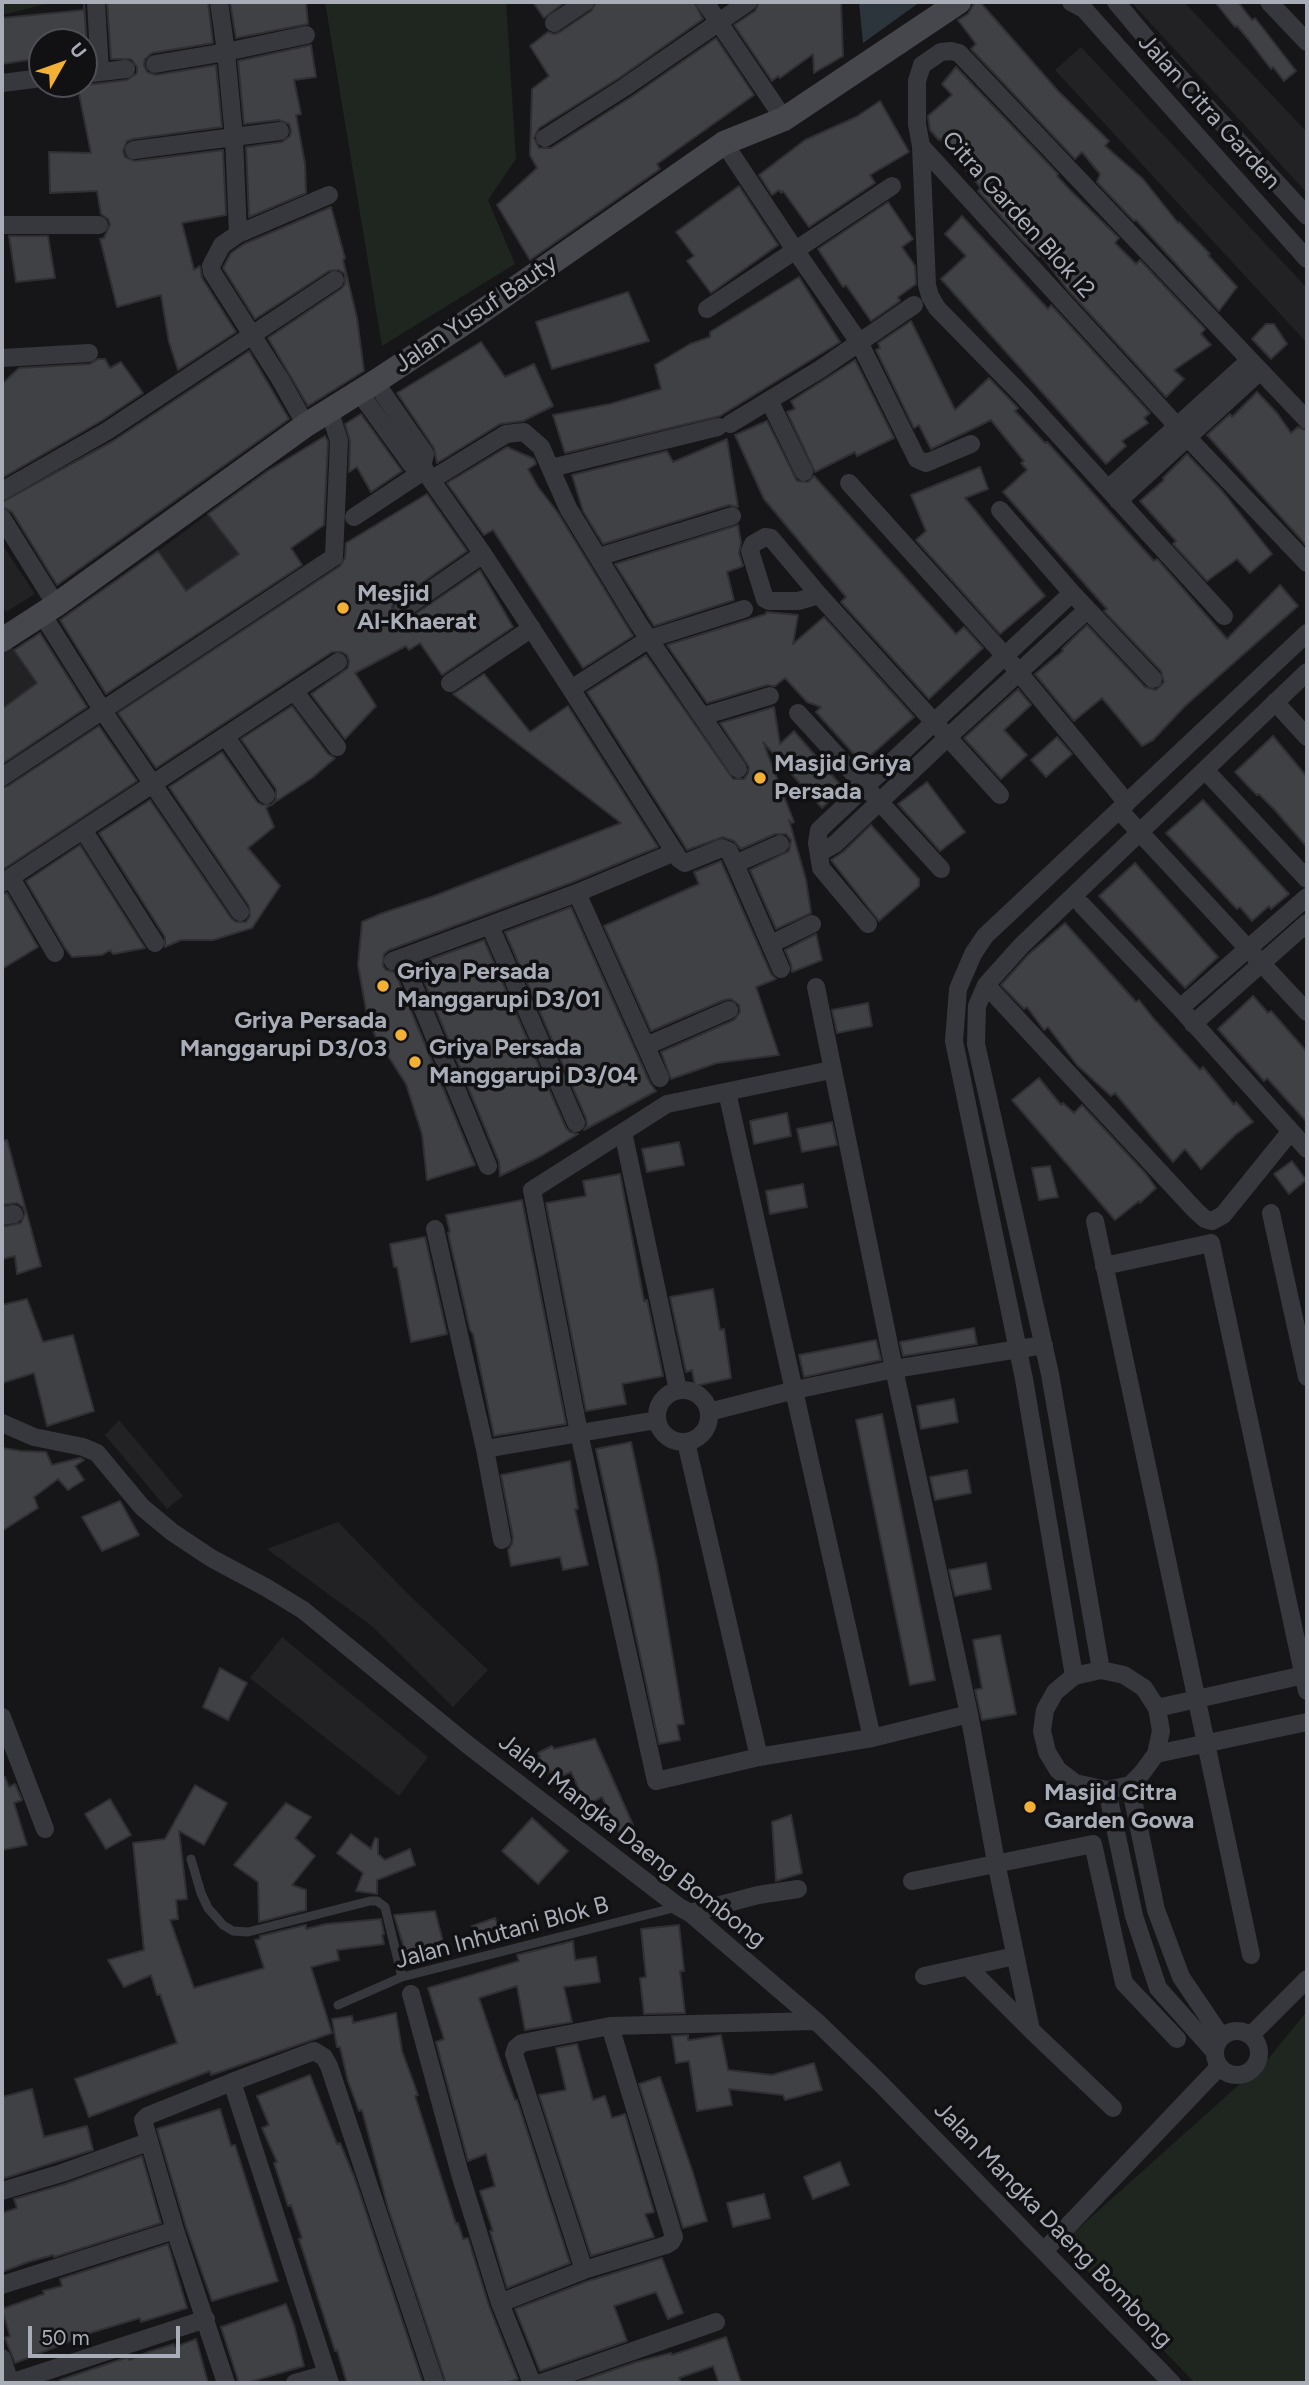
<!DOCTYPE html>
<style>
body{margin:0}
#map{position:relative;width:1309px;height:2385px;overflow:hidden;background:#161618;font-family:Figtree,sans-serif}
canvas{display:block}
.frame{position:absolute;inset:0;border:4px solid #a8adb8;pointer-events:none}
.north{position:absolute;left:28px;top:28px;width:70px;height:70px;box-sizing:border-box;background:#111113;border:2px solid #4d4f55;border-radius:50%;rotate:50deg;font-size:19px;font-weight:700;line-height:28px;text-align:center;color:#a8adb8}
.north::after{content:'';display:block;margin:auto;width:24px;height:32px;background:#f2b134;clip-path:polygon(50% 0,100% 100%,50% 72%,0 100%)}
.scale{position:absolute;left:28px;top:2326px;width:152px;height:32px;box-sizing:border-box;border:4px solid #a8adb8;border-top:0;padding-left:9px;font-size:21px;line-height:24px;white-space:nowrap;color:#a8adb8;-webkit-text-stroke:5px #111113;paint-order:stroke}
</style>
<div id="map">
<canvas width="1309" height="2385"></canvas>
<div class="frame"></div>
<div class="north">U</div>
<div class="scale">50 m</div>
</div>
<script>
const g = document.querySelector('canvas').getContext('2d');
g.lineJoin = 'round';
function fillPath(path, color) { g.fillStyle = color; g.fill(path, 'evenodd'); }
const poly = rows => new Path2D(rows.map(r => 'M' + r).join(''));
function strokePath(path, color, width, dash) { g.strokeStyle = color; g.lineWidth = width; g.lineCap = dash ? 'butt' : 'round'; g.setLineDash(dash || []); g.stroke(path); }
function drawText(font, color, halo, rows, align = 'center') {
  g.font = font + ' Figtree,sans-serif'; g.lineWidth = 7; g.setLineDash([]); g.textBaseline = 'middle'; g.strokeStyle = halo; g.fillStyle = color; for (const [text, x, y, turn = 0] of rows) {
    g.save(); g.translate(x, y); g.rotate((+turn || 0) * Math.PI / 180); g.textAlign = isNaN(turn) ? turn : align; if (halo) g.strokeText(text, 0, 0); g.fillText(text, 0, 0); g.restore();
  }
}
fillPath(poly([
 [1131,2,1184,2,1307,132,1307,193],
 [1081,47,1307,288,1307,343,1055,70],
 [208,514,239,554,186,591,158,551],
 [2,544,35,594,6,612,2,606],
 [10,645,37,683,2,709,2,652],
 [119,1420,183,1496,167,1509,105,1435],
 [338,1522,409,1595,488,1670,453,1707,373,1627,267,1549],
 [282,1637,428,1757,399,1796,250,1678]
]), '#222225');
fillPath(poly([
 [2,2,53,2,2,15],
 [325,2,506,2,516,159,488,200,515,264,382,346],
 [1307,2011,1307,2383,1195,2383,1061,2244,1269,2058]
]), '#1e261f');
fillPath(poly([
 [859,2,920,2,863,43]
]), '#2c353c');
const building = poly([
 [84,2,88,62,84,63,84,42,42,42,42,58,2,64,2,18,84,10,84,2],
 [107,2,208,2,213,43,152,53,145,59,144,65,147,72,156,75,216,65,222,127,133,139,127,141,123,151,125,157,135,161,223,150,226,215,182,223,194,270,200,266,202,278,236,332,178,370,169,342,161,295,117,307,100,239,104,238,110,224,108,219,101,214,97,191,50,193,49,152,91,153,77,84,85,85,127,80,137,73,137,67,131,59,111,59,107,2],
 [230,2,306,2,308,24,236,38,230,2],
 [533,2,565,2,544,18,533,2],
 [596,2,694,2,703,19,619,78,539,128,534,138,539,148,551,148,631,97,716,38,754,95,657,164,660,169,530,260,497,205,537,168,530,155,532,89,549,76,530,46,548,32,554,34,560,32,591,11,596,2],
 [759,2,841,2,843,56,814,73,813,54,780,78,778,76,772,81,734,25,755,11,759,2],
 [975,2,980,2,1058,91,1109,141,1105,146,1143,179,1178,223,1179,222,1210,254,1208,255,1237,287,1219,311,1136,220,1134,221,1097,182,1100,174,1082,152,1075,159,971,49,976,44,958,20,968,14,975,2],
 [1215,2,1238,2,1252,20,1255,18,1296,71,1284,81,1273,67,1271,69,1248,39,1237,26,1235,27,1215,2],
 [311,45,316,77,294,80,301,114,296,115,305,164,306,193,249,217,246,147,282,142,290,136,291,130,289,124,279,120,244,124,238,61,311,45],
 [956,67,1058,174,1057,176,1070,190,1119,238,1115,243,1136,264,1140,260,1205,329,1201,334,1211,345,1174,370,1184,379,1166,397,1067,289,1041,255,1039,256,1022,240,978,191,981,188,940,139,939,140,930,130,928,116,952,95,942,84,956,67],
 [880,101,909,152,870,175,875,183,809,227,783,191,781,193,779,190,772,195,759,175,805,140,856,117,880,101],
 [739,186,778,245,711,293,687,261,694,256,676,232,739,186],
 [888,202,913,239,902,247,915,266,916,284,898,297,900,301,871,321,846,285,843,287,818,249,888,202],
 [331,207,345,258,343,260,357,318,364,371,308,406,268,338,341,289,345,284,345,274,339,270,329,271,255,319,223,268,231,253,244,244,331,207],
 [962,216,1048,309,1051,305,1150,413,1144,418,1148,423,1122,441,1126,446,1106,464,941,279,966,256,945,234,962,216],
 [9,236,48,236,55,278,16,282,9,236],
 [799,277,840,342,720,416,565,453,553,415,610,404,661,389,655,365,690,344,710,337,710,332,799,277],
 [628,292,649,341,552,369,536,322,628,292],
 [911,321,955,410,989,378,1018,408,1015,411,1045,443,1047,442,1154,561,1157,559,1227,639,1280,585,1298,606,1185,706,1153,740,1142,746,1102,698,1074,721,1035,674,1063,651,1062,649,1087,625,1145,687,1156,690,1164,682,1161,671,1104,611,1107,609,1003,492,1027,470,1021,463,1024,461,991,420,931,449,919,425,914,428,876,350,880,348,878,343,911,321],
 [1266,324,1274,324,1287,344,1271,359,1252,339,1266,324],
 [481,342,505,377,534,364,553,406,523,421,500,424,437,463,434,448,397,393,481,342],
 [249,351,289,419,57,585,12,512,2,507,2,502,113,441,249,351],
 [98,359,105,359,110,368,121,362,143,393,101,421,2,478,2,384,19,368,90,364,98,359],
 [855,360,894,438,857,456,855,452,815,472,787,412,795,409,791,401,855,360],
 [1257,392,1277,413,1291,433,1298,427,1307,431,1307,546,1207,435,1230,414,1232,417,1257,392],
 [361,414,402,471,371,492,357,467,349,472,350,441,345,424,361,414],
 [767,421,797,481,808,482,814,476,956,634,964,627,983,648,929,699,841,602,846,597,764,499,735,435,767,421],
 [325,436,328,442,324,525,291,548,302,565,106,694,60,620,158,551,186,591,239,554,208,514,266,472,325,436],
 [727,439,738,507,729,505,603,544,583,511,572,475,667,451,673,462,727,439],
 [507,447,534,459,536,464,528,469,538,487,558,513,633,636,583,668,493,530,484,535,447,483,507,447],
 [1187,454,1223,492,1272,554,1250,573,1237,559,1207,581,1173,544,1176,541,1140,501,1164,480,1163,478,1187,454],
 [980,467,988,489,965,498,1045,596,1000,634,916,540,926,531,911,495,980,467],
 [427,494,467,551,396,601,392,606,392,616,398,620,408,619,480,570,513,627,442,675,420,643,409,650,406,646,355,673,376,706,345,739,311,694,348,668,349,661,347,655,342,652,332,652,156,768,118,713,340,566,345,558,346,543,427,494],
 [738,525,741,543,739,553,743,566,727,572,734,600,654,626,615,564,738,525],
 [766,612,798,615,793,644,824,617,914,717,862,763,816,712,821,707,807,702,785,678,775,686,767,685,707,703,667,645,766,614,766,612],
 [40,633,87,707,2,764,2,709,37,683,14,650,40,633],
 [646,655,733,779,744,779,748,773,749,767,720,723,774,707,780,744,794,731,843,788,822,808,763,742,794,822,791,823,789,820,806,880,811,913,776,929,750,870,789,851,791,840,786,834,775,834,741,849,734,841,723,837,687,850,684,845,587,692,646,655],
 [484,674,530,732,568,706,658,847,573,882,389,950,384,954,383,966,386,970,395,972,475,1165,427,1180,422,1134,406,1084,376,1037,368,1021,358,965,362,922,380,914,434,896,621,823,453,694,484,674],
 [1018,689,1031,705,1004,730,1027,755,1001,779,964,738,1018,689],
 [292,706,328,754,335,758,312,778,266,808,274,827,248,848,280,886,252,928,213,940,181,940,165,947,165,937,99,833,150,800,231,918,236,922,246,922,250,916,249,906,169,787,222,752,257,802,262,805,272,805,276,799,276,789,241,739,292,706],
 [99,726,137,781,2,870,2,788,8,786,99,726],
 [1273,736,1307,777,1307,847,1273,808,1259,794,1257,795,1246,784,1235,772,1273,736],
 [1057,737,1072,754,1046,777,1031,760,1057,737],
 [927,782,965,832,940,851,898,804,927,782],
 [1203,800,1289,894,1271,909,1269,906,1252,921,1240,907,1237,909,1166,833,1203,800],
 [871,825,919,879,919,886,879,921,831,860,843,852,871,825],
 [80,845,145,948,113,954,110,950,102,955,72,957,65,948,26,881,80,845],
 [721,861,771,974,776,979,756,987,779,1055,717,1063,671,1079,661,1052,734,1020,740,1012,739,1005,731,999,724,1000,651,1031,604,926,699,884,694,872,721,861],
 [1135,863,1218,957,1185,988,1099,896,1135,863],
 [7,893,38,947,2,969,2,894,7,893],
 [571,907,650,1083,656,1091,584,1130,587,1125,586,1118,505,932,571,907],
 [1065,923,1136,1002,1139,1000,1153,1018,1200,1070,1203,1067,1234,1105,1236,1102,1253,1122,1236,1134,1201,1169,1185,1149,1173,1162,1115,1093,1111,1096,1077,1065,1048,1027,1044,1030,1027,1007,1024,1009,1001,985,1029,954,1065,923],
 [816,934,822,960,792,972,791,964,785,950,816,934],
 [484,940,566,1128,570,1132,578,1134,541,1156,500,1176,499,1162,417,964,484,940],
 [1253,996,1268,1013,1271,1011,1307,1052,1307,1122,1267,1078,1264,1081,1218,1029,1253,996],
 [868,1003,872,1026,837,1033,832,1010,868,1003],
 [1039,1078,1061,1105,1063,1103,1074,1113,1082,1105,1146,1174,1156,1188,1140,1203,1139,1201,1115,1220,1012,1100,1039,1078],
 [787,1113,791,1136,754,1144,750,1121,787,1113],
 [832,1122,837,1145,802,1152,797,1129,832,1122],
 [7,1140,41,1266,17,1274,15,1256,2,1259,2,1227,21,1223,25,1213,23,1207,17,1203,2,1205,2,1141,7,1140],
 [679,1142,684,1165,647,1172,642,1149,679,1142],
 [1292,1161,1306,1180,1289,1194,1274,1174,1292,1161],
 [1050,1166,1058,1197,1039,1200,1032,1168,1050,1166],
 [620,1174,644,1301,647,1300,663,1376,622,1384,626,1404,586,1411,546,1203,586,1196,583,1181,620,1174],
 [803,1184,807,1207,770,1214,766,1191,803,1184],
 [522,1200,566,1424,494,1436,473,1334,470,1330,448,1233,450,1232,446,1215,522,1200],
 [425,1237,447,1334,411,1342,397,1267,394,1267,390,1244,425,1237],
 [713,1289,720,1330,724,1329,731,1378,695,1386,692,1370,686,1372,670,1297,713,1289],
 [27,1299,43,1342,73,1335,94,1411,47,1426,34,1373,2,1383,2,1305,27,1299],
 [974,1328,977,1344,903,1356,900,1342,974,1328],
 [876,1340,881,1360,804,1377,799,1355,876,1340],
 [954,1399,958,1422,921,1429,917,1406,954,1399],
 [882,1414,935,1680,910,1685,856,1420,882,1414],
 [631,1442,657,1563,684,1724,677,1725,680,1740,659,1744,596,1449,631,1442],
 [2,1448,21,1451,46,1452,52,1465,80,1458,84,1460,75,1466,84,1480,68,1490,58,1479,34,1497,38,1508,2,1531,2,1448],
 [570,1461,578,1509,575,1509,588,1565,563,1570,560,1557,511,1566,508,1550,512,1544,513,1538,501,1475,570,1461],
 [967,1470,971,1493,935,1500,930,1477,967,1470],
 [120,1501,139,1535,102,1551,82,1517,120,1501],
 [986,1563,991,1589,955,1596,949,1570,986,1563],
 [1000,1635,1016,1714,982,1720,975,1690,982,1688,973,1640,1000,1635],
 [220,1668,247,1683,228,1720,203,1707,220,1668],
 [595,1739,633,1825,619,1832,602,1797,586,1805,571,1772,555,1779,551,1771,538,1780,527,1766,540,1757,538,1753,552,1746,554,1749,595,1739],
 [2,1777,5,1777,9,1787,15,1784,22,1800,14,1803,27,1845,2,1850,2,1777],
 [195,1785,227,1803,204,1845,179,1831,187,1899,176,1900,178,1919,170,1920,194,1988,264,1968,255,1940,260,1939,260,1936,306,1925,306,1929,326,1924,381,1919,384,1934,382,1935,384,1944,337,1950,339,1960,311,1967,332,2033,211,2075,210,2071,89,2117,75,2079,177,2043,160,1994,157,1995,151,1975,124,1987,108,1960,144,1950,133,1843,165,1839,195,1785],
 [110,1799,131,1835,106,1849,85,1814,110,1799],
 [286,1803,311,1817,295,1838,315,1856,292,1885,306,1890,306,1910,259,1922,258,1882,234,1865,286,1803],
 [791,1815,802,1873,776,1881,772,1822,791,1815],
 [532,1818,568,1851,538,1884,502,1851,532,1818],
 [351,1834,371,1849,375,1838,378,1839,378,1854,385,1860,410,1849,415,1865,377,1880,377,1894,356,1891,363,1873,337,1853,351,1834],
 [435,1911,446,1953,418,1964,416,1959,408,1961,394,1915,435,1911],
 [495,1918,501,1933,478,1941,472,1926,495,1918],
 [679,1925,684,1971,680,1971,685,2013,644,2014,640,1978,646,1977,641,1929,679,1925],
 [573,1941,575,1960,596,1957,600,1982,564,1987,572,2022,525,2030,517,1986,479,1998,502,2066,515,2100,517,2100,570,2263,507,2288,490,2231,493,2231,480,2191,495,2186,486,2154,468,2161,436,2042,444,2039,428,1988,519,1961,517,1955,573,1941],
 [396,2013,402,2051,418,2095,415,2096,456,2224,458,2223,463,2239,468,2238,489,2306,518,2379,505,2383,446,2383,388,2208,362,2110,359,2111,348,2081,340,2047,337,2047,332,2019,352,2016,353,2023,396,2013],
 [688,2035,688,2040,691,2040,721,2035,728,2070,772,2075,814,2063,822,2090,785,2100,783,2095,729,2089,732,2105,697,2111,689,2061,676,2063,672,2036,688,2035],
 [577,2044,593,2100,605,2096,612,2118,625,2114,654,2212,645,2214,654,2237,591,2256,539,2095,566,2090,556,2048,577,2044],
 [310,2075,337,2144,340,2143,355,2179,423,2383,347,2383,337,2350,335,2351,299,2239,302,2238,291,2205,288,2206,274,2163,277,2162,262,2128,269,2125,257,2096,310,2075],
 [660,2077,693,2173,707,2221,683,2228,639,2084,660,2077],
 [32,2089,44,2137,87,2126,93,2150,2,2179,2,2097,32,2089],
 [220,2109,231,2146,235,2145,278,2281,212,2301,186,2227,157,2129,220,2109],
 [142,2156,161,2223,54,2257,53,2255,28,2262,2,2272,2,2213,17,2208,14,2199,65,2184,142,2156],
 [840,2162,849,2185,813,2199,804,2177,840,2162],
 [764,2194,770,2218,733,2227,727,2203,764,2194],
 [168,2244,187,2308,141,2322,140,2318,93,2332,15,2363,5,2338,10,2336,2,2309,44,2294,43,2291,62,2286,60,2279,168,2244],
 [662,2258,683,2313,668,2319,656,2292,614,2306,627,2341,540,2371,515,2309,588,2281,662,2258],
 [286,2304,294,2325,304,2366,246,2383,239,2383,221,2327,286,2304],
 [726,2337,741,2383,719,2383,713,2366,679,2378,681,2383,575,2383,636,2362,671,2353,672,2355,726,2337],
 [196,2339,208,2383,61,2383,60,2380,128,2357,129,2360,151,2351,174,2344,175,2347,196,2339]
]);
fillPath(building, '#404145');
strokePath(building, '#303034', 2);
strokePath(poly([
 [191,1859,201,1893,208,1908,223,1925,233,1931,248,1932,370,1901,377,1901,385,1907,402,1977],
 [338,2005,402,1977,677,1907]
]), '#37383d', 9);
strokePath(poly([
 [96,2,100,72],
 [219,2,226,52,234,137,238,234,222,245,211,266,212,272,280,379,306,425],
 [705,2,784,119],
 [1071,2,1084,9,1307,259],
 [1116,2,1166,62,1307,216],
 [1269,2,1307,42],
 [554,23,585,2],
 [155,64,226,52,306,35],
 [84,74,126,69],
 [2,83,42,78],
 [545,138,625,87,748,2],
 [724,143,795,250,859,342,917,459,926,463,971,444],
 [921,146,927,285,930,296,937,308,1024,397,1224,616],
 [134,150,280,131],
 [2,225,99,225],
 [238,234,329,195],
 [707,309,892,186],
 [2,358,89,353],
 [375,382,425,454,422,467,483,554,571,689,679,859,685,863,722,848,729,851,735,864,780,844],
 [359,392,411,464,422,467],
 [769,400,804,472],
 [1307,420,959,53,951,51,941,52,922,65,917,81,917,124,921,146,1188,438,1307,563],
 [730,424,819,370,914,305],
 [551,468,718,427],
 [431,480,506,434,524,432,541,447,568,508,638,623,738,769],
 [849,483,1006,657,1127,803],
 [1108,489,1250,360],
 [2,491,107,431,335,280],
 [1118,501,1260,371],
 [1000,510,1072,593,1153,679],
 [354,517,425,470],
 [2,518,56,605],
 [598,557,732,516],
 [819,595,798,601,769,601,765,599,750,551,753,544,765,537,771,538,819,595,1000,795],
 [402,610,483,554],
 [42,614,103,711,240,912],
 [450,683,532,628],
 [571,689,649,639,744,609],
 [295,692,337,747],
 [1275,702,1307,737],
 [798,713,941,869],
 [703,716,770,696],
 [226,737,266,795],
 [1205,770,1307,879],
 [2,777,334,557,339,441,329,409],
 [1119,810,1307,1012],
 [84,831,155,943],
 [819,853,835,844,948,737,1087,610],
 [735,864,781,969],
 [11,878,55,953],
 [2,883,338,662],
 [577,893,660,1078],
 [1082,905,1180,1008,1307,1149],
 [868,924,821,868,817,843,819,830,1072,593],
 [490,926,576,1123],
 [771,944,812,924],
 [402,958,488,1166],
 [393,961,577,893,675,852],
 [986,985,1196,1211,1205,1219,1212,1221,1223,1215,1291,1131],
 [816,987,894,1369,969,1714,872,1738,759,1757,656,1781,579,1433,532,1190,667,1104,831,1070],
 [1180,1008,1307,897],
 [1193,1024,1307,923],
 [646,1046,729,1010],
 [727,1092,872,1738],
 [623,1132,678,1390],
 [1271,1213,1307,1377],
 [2,1216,14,1214],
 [1095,1221,1251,1955],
 [435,1229,485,1449,502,1540],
 [1104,1266,1211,1243,1307,1691],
 '657 1416a26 26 0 1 1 52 0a26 26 0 1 1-52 0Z',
 [709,1412,795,1390,894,1369,1044,1345],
 [2,1423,34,1437,83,1447,97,1453,142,1507,172,1532,211,1558,267,1588,303,1610,468,1745,679,1907,690,1913,816,2021,880,2083,1172,2383],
 [686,1442,759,1757],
 [485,1449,657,1420],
 [1101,1670,1050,1374,976,1044,977,1006,986,985,1021,946,1307,672],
 [1101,1670,1124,1675,1144,1688,1157,1708,1161,1731,1156,1754,1142,1773,1130,1785,1107,1790,1075,1783,1058,1770,1047,1752,1042,1731,1045,1710,1055,1692,1074,1676,1101,1670],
 [1074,1676,1024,1379,954,1041,958,989,973,954,985,936,1307,633],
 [1157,1708,1304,1675],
 [969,1714,996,1862,1031,2030,1113,2108],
 [2,1717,45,1829],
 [1156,1754,1307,1722],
 [1130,1785,1156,1910,1181,1977,1221,2036],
 [1107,1790,1134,1916,1158,1988,1214,2051],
 [912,1881,1093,1844,1124,1983,1177,2039],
 [690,1913,758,1895,798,1889],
 [968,1967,1031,2030],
 [924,1976,1015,1956],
 [411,1994,460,2174,500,2303,532,2383],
 '1215 2053a22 22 0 1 1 44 0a22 22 0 1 1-44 0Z',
 [1251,2035,1307,1979],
 [2,2191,62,2173,148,2142],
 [1044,2251,1219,2067],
 [584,2270,666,2245,671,2242,674,2237,610,2026],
 [2,2285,175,2230],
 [500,2303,584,2270,514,2054,516,2048,522,2043,610,2026,816,2021],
 [2,2358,10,2383],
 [10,2383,206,2319],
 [226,2383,175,2230,143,2120,147,2116,232,2082],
 [295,2383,327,2374],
 [330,2383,232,2082,314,2051,324,2057,329,2066,435,2383],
 [541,2383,716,2322]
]), '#37383d', 18);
strokePath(poly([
 [2,640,56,605,306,425,375,382,481,312,724,143,784,119,959,2]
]), '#45474d', 24);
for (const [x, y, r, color] of [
 [343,608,7,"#f2b134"],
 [760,778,7,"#f2b134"],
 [383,986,7,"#f2b134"],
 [401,1035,7,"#f2b134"],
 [415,1062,7,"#f2b134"],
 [1030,1807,7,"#f2b134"]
]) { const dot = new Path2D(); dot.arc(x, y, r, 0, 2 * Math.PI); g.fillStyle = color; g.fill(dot); strokePath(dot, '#111113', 2.5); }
drawText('24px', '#a8adb8', '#111113', [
 ["Jalan Citra Garden",1209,112,48],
 ["Citra Garden Blok I2",1018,215,48],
 ["Jalan Yusuf Bauty",476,314,-34],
 ["Jalan Mangka Daeng Bombong",632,1841,38],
 ["Jalan Inhutani Blok B",502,1933,-15],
 ["Jalan Mangka Daeng Bombong",1053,2225,46]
]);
drawText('bold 24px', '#a8adb8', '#111113', [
 ["Mesjid",357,594],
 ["Al-Khaerat",357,622],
 ["Masjid Griya",774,764],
 ["Persada",774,792],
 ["Griya Persada",397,972],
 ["Manggarupi D3/01",397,1000],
 ["Griya Persada",387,1021,"right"],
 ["Manggarupi D3/03",387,1049,"right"],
 ["Griya Persada",429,1048],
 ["Manggarupi D3/04",429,1076],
 ["Masjid Citra",1044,1793],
 ["Garden Gowa",1044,1821]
], 'left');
</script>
